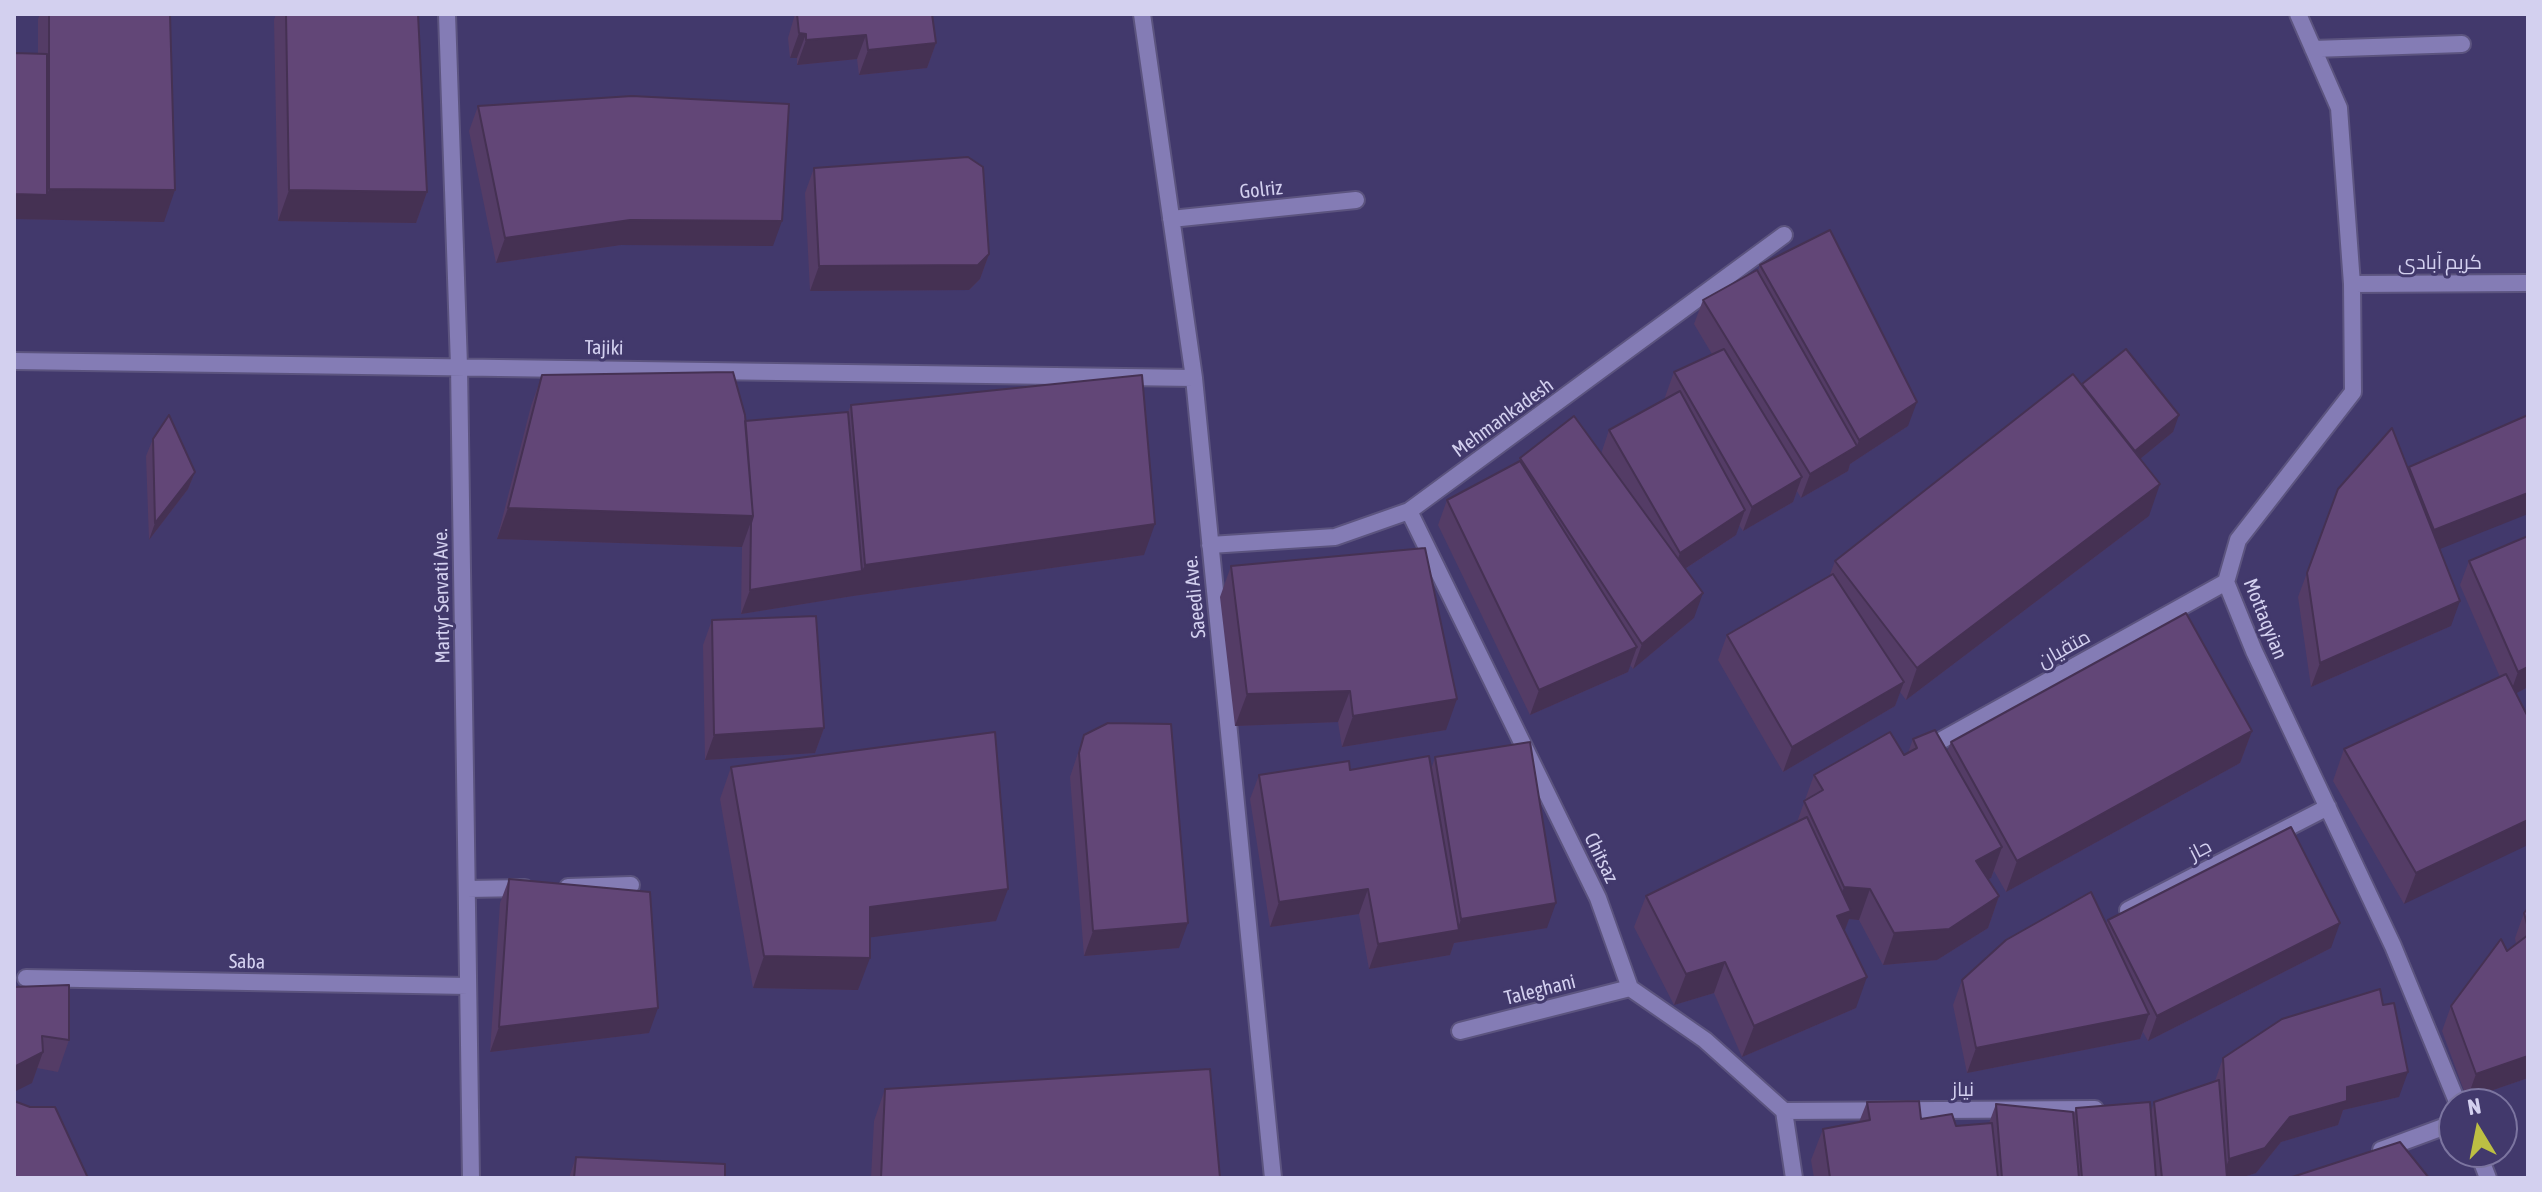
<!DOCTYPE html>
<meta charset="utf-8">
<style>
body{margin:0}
#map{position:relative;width:2542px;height:1192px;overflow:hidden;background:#42396c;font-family:"Asap Condensed",sans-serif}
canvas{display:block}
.frame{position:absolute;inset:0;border:16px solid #d3d0ef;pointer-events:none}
.north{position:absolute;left:2438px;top:1088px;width:80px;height:80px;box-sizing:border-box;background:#42396c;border:2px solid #7c75a0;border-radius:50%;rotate:350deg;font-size:22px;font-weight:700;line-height:32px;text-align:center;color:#d3d0ef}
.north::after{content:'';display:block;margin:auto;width:28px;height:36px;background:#bdbf43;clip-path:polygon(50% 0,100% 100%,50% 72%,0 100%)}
</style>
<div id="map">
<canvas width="2542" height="1192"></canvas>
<div class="frame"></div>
<div class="north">N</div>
</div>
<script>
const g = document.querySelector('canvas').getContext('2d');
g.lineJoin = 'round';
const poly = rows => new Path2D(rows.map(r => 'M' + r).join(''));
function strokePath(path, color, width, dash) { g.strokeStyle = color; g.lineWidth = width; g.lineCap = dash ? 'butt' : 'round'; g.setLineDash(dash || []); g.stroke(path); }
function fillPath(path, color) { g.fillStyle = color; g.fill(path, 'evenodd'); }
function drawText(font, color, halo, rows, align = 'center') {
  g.font = font + ' "Asap Condensed",Cairo,sans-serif'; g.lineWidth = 6; g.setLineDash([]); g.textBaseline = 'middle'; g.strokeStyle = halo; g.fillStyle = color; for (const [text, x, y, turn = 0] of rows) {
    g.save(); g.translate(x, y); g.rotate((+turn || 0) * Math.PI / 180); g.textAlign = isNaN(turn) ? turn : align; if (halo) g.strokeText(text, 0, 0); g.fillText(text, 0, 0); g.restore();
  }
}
const service = poly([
 [2381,1150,2454,1123]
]);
const minor = poly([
 [447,14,459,366,471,1178],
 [1142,14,1194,378,1273,1178],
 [2298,14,2339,108,2352,284,2353,392,2238,540,2226,582,2254,651,2393,946,2458,1104],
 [2313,49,2462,44],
 [1171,219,1356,200],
 [2352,284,2528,283],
 [14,361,1194,378],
 [1409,511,1598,898,1630,988,1705,1040,1784,1111,1794,1178],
 [1210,545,1335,537,1409,511,1784,235],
 [1922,751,2226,582],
 [568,887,631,885],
 [467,889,525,888],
 [2128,910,2328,807],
 [26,978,468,986],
 [1460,1031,1630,988],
 [1784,1111,2095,1109],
 [2478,1152,2488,1178]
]);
strokePath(service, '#5c547f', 20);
strokePath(minor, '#5c547f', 20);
strokePath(service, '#847cb5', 16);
strokePath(minor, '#847cb5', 16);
fillPath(poly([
 [40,14,170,14,164,222,14,219,14,53,38,54,38,19],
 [276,14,418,14,427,192,416,223,278,221,274,20],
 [795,14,932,14,936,43,927,68,859,75,857,59,797,65,797,58,790,58,788,38],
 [478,106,773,246,621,245,496,263,469,131],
 [814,168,989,254,980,279,969,290,810,291,805,193],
 [1760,265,1908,426,1850,464,1848,471,1801,498,1797,491,1793,502,1743,531,1739,525,1736,535,1685,569,1694,618,1633,669,1630,665,1628,672,1530,715,1438,525,1447,500,1519,462,1520,458,1601,454,1609,430,1666,399,1665,397,1674,372,1712,354,1694,324,1703,300,1758,271],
 [542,375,745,421,848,412,851,405,1144,555,853,596,741,614,742,547,497,539,531,406],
 [2082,384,2173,432,2140,459,2149,516,1906,700,1900,692,1895,706,1783,772,1718,660,1727,635,1829,577,1835,561],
 [2528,415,2439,549,2451,626,2311,687,2298,597,2338,489,2408,470,2409,467],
 [153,439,195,472,188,489,149,540,146,456],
 [2528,536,2528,687,2516,693,2404,904,2333,781,2344,749,2500,677,2460,585,2469,561],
 [1231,566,1446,730,1342,747,1338,722,1235,726,1220,597],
 [712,620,824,728,815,753,705,760,703,645],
 [2252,731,2240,763,2006,892,1994,871,1991,878,1988,880,1999,896,1988,928,1937,960,1883,965,1859,920,1849,919,1844,931,1856,1008,1742,1057,1714,993,1674,1005,1634,927,1646,896,1797,822,1814,775,1904,755,1908,753,1913,739,1947,751,1951,742],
 [1084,735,1179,948,1084,956,1070,777],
 [1435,757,1547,928,1454,943,1450,955,1369,969,1359,914,1270,927,1250,799,1259,775,1350,770,1431,770],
 [731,767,996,921,870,937,858,990,753,988,720,799],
 [509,879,649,1033,490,1052,500,903],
 [2528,908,2528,1078,2467,1099,2442,1031,2451,1006,2507,951,2516,944,2515,938,2524,913],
 [2108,920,2331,948,2148,1041,2143,1032,2140,1039,1967,1073,1953,1005,1962,980,2106,924],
 [14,987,69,1040,58,1072,37,1068,32,1083],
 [2223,1058,2399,1097,2343,1110,2338,1125,2281,1142,2256,1173,2240,1178,1814,1178,1811,1160,1823,1129,1859,1122,1867,1102,1921,1119,1956,1126,1989,1123,1996,1104,2073,1115,2076,1108,2151,1112,2154,1102,2215,1081],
 [885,1089,1220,1178,871,1178,874,1121],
 [576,1157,725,1178,569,1178]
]), '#543c66');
fillPath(poly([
 [799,33,806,34,797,58,790,58],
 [866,35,857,59,797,65,806,40],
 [936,43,927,68,859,75,868,50],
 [49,189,175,190,164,222,14,219,14,194,47,195],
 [289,190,427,192,416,223,278,221],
 [630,220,782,221,773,246,621,245,496,263,505,238],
 [989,254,980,279,969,290,810,291,819,266],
 [1917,402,1908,426,1850,464,1848,471,1801,498,1810,474,1857,446,1859,440],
 [2179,415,2173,432,2129,468,2135,451],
 [195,472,188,489,149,540,155,523],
 [1802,477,1793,502,1743,531,1752,507],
 [2160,484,2149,516,1906,700,1917,668],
 [2528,493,2528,514,2425,555,2434,530],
 [508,508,753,516,742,547,497,539],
 [1745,510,1736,535,1671,578,1680,553],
 [1155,524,1144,555,853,596,741,614,750,590,862,571,865,565],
 [1703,593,1694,618,1633,669,1642,644],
 [2460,601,2451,626,2311,687,2320,663],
 [1637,647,1628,672,1530,715,1539,690],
 [2528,667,2528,687,2509,697,2518,672],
 [1904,682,1895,706,1783,772,1792,747],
 [1350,691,1338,722,1235,726,1247,694],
 [1457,699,1446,730,1342,747,1353,716],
 [824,728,815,753,705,760,714,735],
 [2252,731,2240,763,2006,892,2017,861],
 [2528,820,2528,845,2404,904,2416,873],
 [2002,847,1991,878,1964,892,1976,861],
 [1844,887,1870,889,1859,920,1849,919,1840,943,1833,918],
 [1008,889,996,921,858,939,870,907],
 [1368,889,1359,914,1270,927,1279,902],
 [1999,896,1988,928,1937,960,1883,965,1894,933],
 [1556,903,1547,928,1454,943,1450,955,1369,969,1378,944,1457,931,1461,919],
 [1188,923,1179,948,1084,956,1093,931],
 [2340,923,2331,948,2148,1041,2157,1016],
 [764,956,870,958,858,990,753,988],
 [1725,962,1714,993,1674,1005,1686,974],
 [1867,977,1856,1008,1742,1057,1754,1026],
 [658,1008,649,1033,490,1052,499,1027],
 [2149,1014,2140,1039,1967,1073,1976,1048],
 [43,1052,32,1083,14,1092,14,1068,16,1066],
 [2528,1056,2528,1078,2467,1099,2476,1074],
 [2408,1072,2399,1097,2343,1110,2338,1125,2281,1142,2256,1173,2240,1178,2222,1178,2229,1159,2290,1117,2347,1087]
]), '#453153');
const building = poly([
 [49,14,170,14,175,190,49,189,49,14],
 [286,14,418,14,427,192,289,190,286,14],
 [797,14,932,14,936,43,868,50,866,35,806,40,806,34,799,33,797,14],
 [14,53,47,54,47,195,14,194,14,53],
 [632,96,789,104,782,221,630,220,505,238,478,106,632,96],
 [968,157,983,167,989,254,978,265,819,266,814,168,968,157],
 [1830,230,1917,402,1859,440,1760,265,1830,230],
 [1757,270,1857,446,1810,474,1703,300,1757,270],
 [1724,349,1802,477,1752,507,1674,372,1724,349],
 [2126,349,2179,415,2135,451,2082,384,2126,349],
 [733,372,745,415,753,516,508,508,542,375,733,372],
 [2073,374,2160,484,1917,668,1835,561,2073,374],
 [1142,375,1155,524,865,565,851,405,1142,375],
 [1680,391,1745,510,1680,553,1609,430,1680,391],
 [848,412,862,571,750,590,751,523,753,516,745,421,848,412],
 [169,415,195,472,155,523,153,439,169,415],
 [2528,415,2528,493,2434,530,2409,467,2528,415],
 [1574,416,1703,593,1642,644,1520,458,1574,416],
 [2392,428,2460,601,2320,663,2307,573,2338,489,2392,428],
 [1520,461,1637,647,1539,690,1447,500,1520,461],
 [2528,536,2528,667,2518,672,2469,561,2528,536],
 [1425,548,1457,699,1353,716,1350,691,1247,694,1231,566,1425,548],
 [1833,574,1904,682,1792,747,1727,635,1833,574],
 [2186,613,2252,731,2017,861,1951,742,2186,613],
 [816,616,824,728,714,735,712,620,816,616],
 [2506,674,2528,717,2528,820,2416,873,2344,749,2506,674],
 [1108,723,1171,724,1188,923,1093,931,1079,753,1084,735,1108,723],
 [1935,730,2002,847,1976,861,1999,896,1949,929,1894,933,1870,889,1844,887,1804,801,1823,790,1814,775,1890,732,1904,755,1917,748,1913,739,1935,730],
 [995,732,1008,889,870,907,870,958,764,956,731,767,995,732],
 [1530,742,1556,903,1461,919,1435,757,1530,742],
 [1429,756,1459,930,1378,944,1368,889,1279,902,1259,775,1349,761,1350,770,1429,756],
 [1807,817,1851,911,1837,916,1867,977,1754,1026,1725,962,1686,974,1646,896,1807,817],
 [2291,827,2340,923,2157,1016,2108,920,2291,827],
 [509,879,650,892,658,1008,499,1027,509,879],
 [2091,892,2149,1014,1976,1048,1962,980,2006,940,2091,892],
 [2528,908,2528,928,2524,913,2528,908],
 [2528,935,2528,1056,2476,1074,2451,1006,2501,939,2507,951,2528,935],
 [69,985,69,1040,42,1036,43,1052,16,1066,14,1068,14,987,69,985],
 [2380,989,2383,1005,2394,1003,2408,1072,2347,1087,2347,1101,2290,1117,2265,1148,2229,1159,2223,1058,2282,1019,2380,989],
 [1210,1069,1220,1178,881,1178,885,1089,1210,1069],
 [2219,1080,2227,1178,2162,1178,2154,1102,2219,1080],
 [14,1101,30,1107,55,1107,88,1178,14,1178,14,1101],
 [1919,1101,1921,1119,1952,1114,1956,1126,1992,1123,1998,1178,1830,1178,1823,1129,1870,1120,1867,1102,1919,1101],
 [2150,1102,2156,1178,2082,1178,2076,1108,2150,1102],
 [1996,1104,2073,1112,2079,1178,2002,1178,1996,1104],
 [2400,1142,2429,1178,2289,1178,2400,1142],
 [576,1157,725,1164,725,1178,574,1178,576,1157]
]);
fillPath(building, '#624677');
strokePath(building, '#453153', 2);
drawText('20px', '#d3d0ef', '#42396c', [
 ["Golriz",1261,190,-6],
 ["کریم آبادی",2440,263],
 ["Tajiki",604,348,1],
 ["Mehmankadesh",1503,418,-36],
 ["Martyr Servati Ave.",442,596,-91],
 ["Saeedi Ave.",1195,597,-96],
 ["Mottaqyian",2265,619,68],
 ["متقیان",2064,649,-29],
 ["جاز",2200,850,-27],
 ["Chitsaz",1601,858,64],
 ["Saba",247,962,1],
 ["Taleghani",1540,990,-14],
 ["نیاز",1963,1090]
]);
</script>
